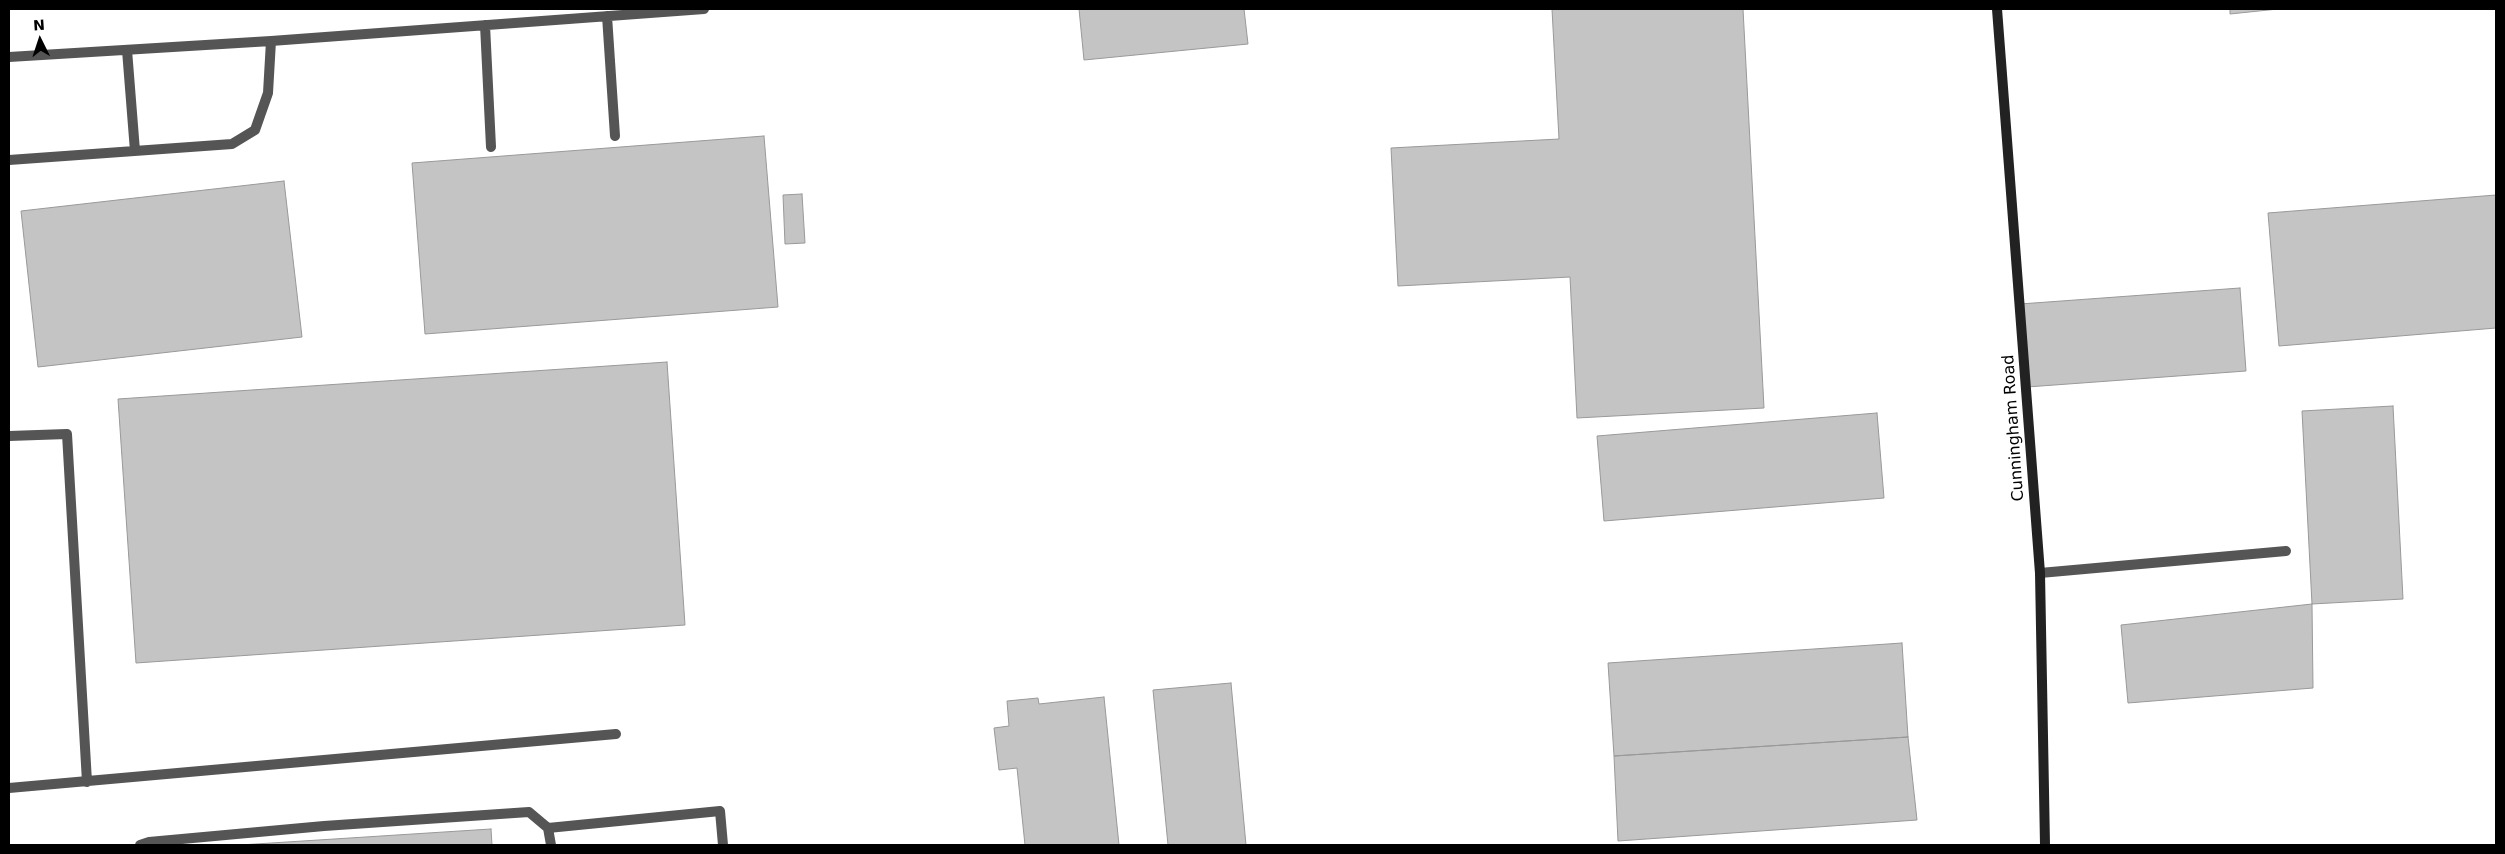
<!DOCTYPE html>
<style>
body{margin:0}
#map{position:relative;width:2505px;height:854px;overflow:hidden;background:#fff;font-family:"DejaVu Sans",sans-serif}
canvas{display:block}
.frame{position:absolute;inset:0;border:10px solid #000;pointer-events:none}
.north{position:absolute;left:15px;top:15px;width:50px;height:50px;-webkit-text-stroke:4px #fff;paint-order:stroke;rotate:356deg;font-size:14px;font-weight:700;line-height:20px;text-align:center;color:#000}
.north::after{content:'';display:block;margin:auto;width:18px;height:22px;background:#000;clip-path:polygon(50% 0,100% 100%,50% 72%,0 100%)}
</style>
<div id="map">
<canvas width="2505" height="854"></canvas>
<div class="frame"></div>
<div class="north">N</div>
</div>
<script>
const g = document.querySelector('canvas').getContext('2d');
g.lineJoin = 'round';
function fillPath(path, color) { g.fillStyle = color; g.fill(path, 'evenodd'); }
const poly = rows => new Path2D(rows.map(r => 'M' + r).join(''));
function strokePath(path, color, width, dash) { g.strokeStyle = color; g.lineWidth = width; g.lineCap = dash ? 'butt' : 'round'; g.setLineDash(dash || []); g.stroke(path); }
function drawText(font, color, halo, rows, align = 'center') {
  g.font = font + ' "DejaVu Sans",sans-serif'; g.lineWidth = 4; g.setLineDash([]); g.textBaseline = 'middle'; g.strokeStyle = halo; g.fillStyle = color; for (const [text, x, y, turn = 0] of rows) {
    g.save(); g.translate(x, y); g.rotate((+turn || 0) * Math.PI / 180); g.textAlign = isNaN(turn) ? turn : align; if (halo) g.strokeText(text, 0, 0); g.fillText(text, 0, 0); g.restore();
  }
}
const building = poly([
 [1079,9,1244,9,1248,44,1084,60,1079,9],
 [1552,9,1743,9,1764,408,1577,418,1570,277,1398,286,1391,148,1559,139,1552,9],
 [2230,9,2278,9,2230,14,2230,9],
 [764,136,778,307,425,334,412,163,764,136],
 [284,181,302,337,38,367,21,211,284,181],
 [802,194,805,243,785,244,783,195,802,194],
 [2496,195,2496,328,2279,346,2268,213,2496,195],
 [2240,288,2246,371,2027,387,2020,304,2240,288],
 [667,362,685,625,136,663,118,399,667,362],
 [2393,406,2403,599,2312,604,2302,411,2393,406],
 [1877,413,1884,498,1604,521,1597,436,1877,413],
 [2312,604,2313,688,2128,703,2121,625,2312,604],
 [1902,643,1908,737,1614,756,1608,663,1902,643],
 [1231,683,1246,845,1168,845,1153,690,1231,683],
 [1104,697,1119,845,1025,845,1017,768,999,770,994,728,1009,726,1007,701,1038,698,1039,704,1104,697],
 [1908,737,1917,820,1618,841,1614,756,1908,737],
 [491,829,492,845,240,845,491,829]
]);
fillPath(building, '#c4c4c4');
strokePath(building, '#999', 1);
strokePath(poly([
 [607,16,615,136],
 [485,25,491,147],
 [127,50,135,151],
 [9,57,271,41,704,9],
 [9,160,232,144,255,130,268,93,271,41],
 [9,436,67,434,87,782],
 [2040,573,2286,551],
 [9,788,616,734],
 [548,828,720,811,723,845],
 [140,845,149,842,324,826,529,812,548,828,551,845]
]), '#555', 10);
strokePath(poly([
 [1997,9,2040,573,2045,845]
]), '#222', 10);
drawText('16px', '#000', '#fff', [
 ["Cunningham Road",2014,428,-94]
]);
</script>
